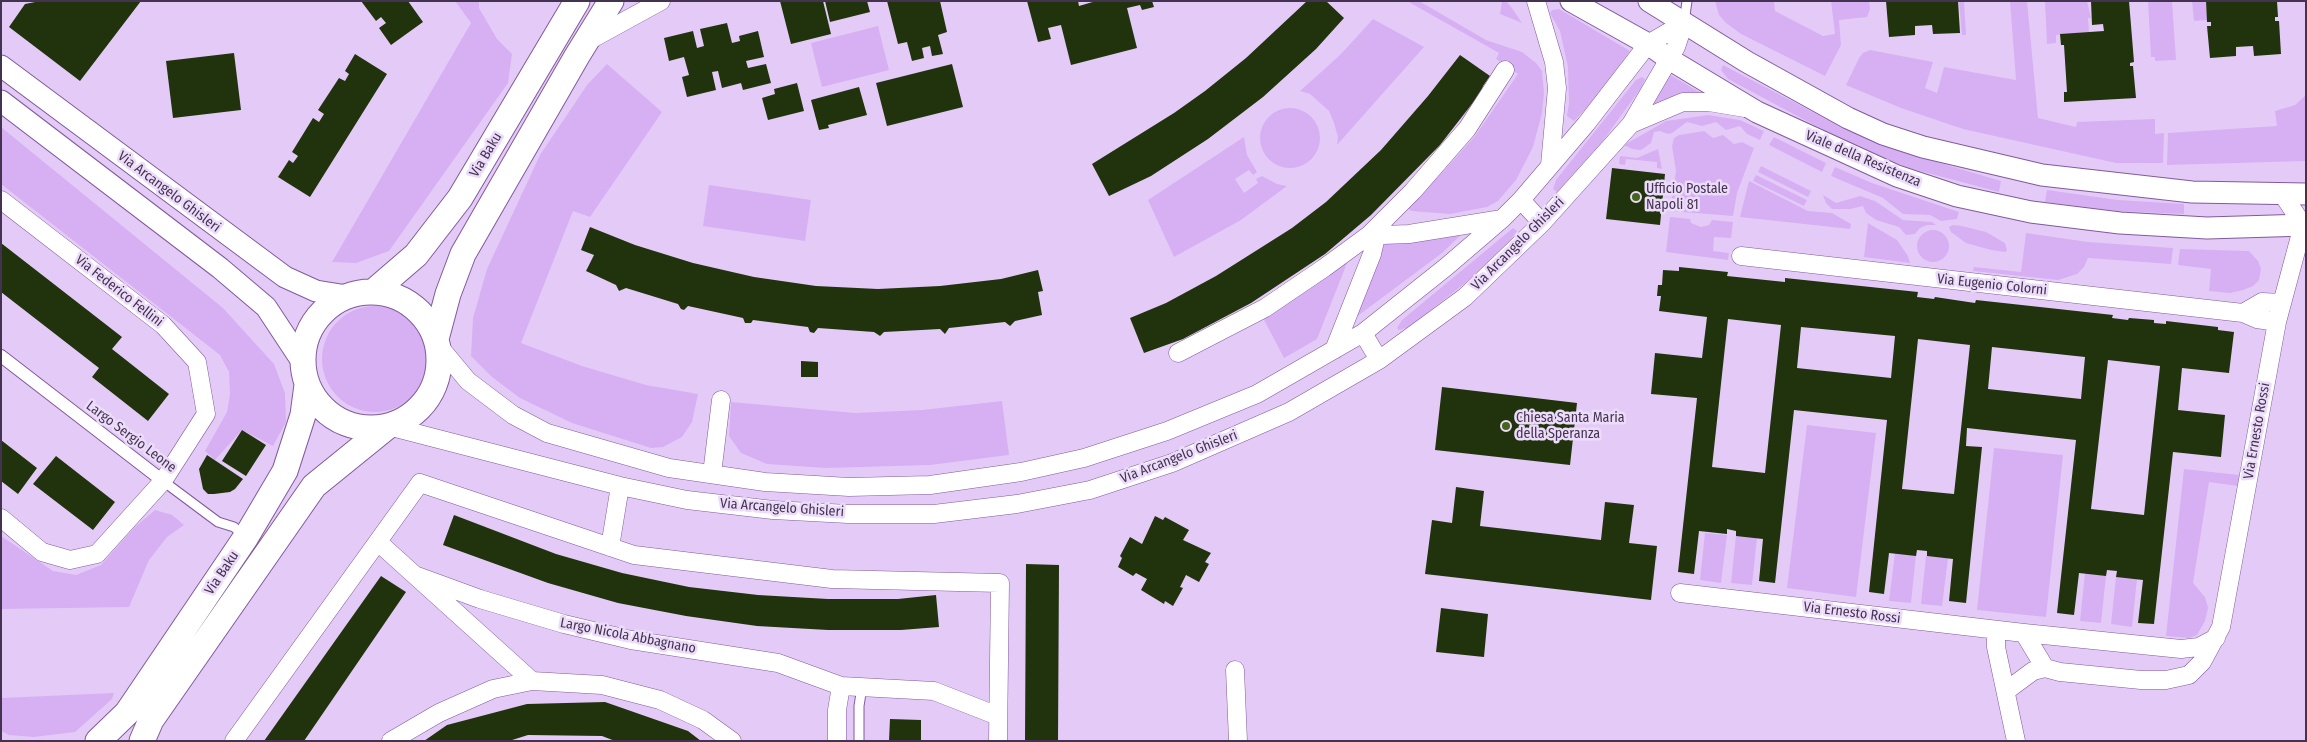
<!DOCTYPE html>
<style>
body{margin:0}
#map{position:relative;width:2307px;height:742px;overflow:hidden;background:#e4cbf7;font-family:"Fira Sans Condensed",sans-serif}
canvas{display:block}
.frame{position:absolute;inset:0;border:2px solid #443350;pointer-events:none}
</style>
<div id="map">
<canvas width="2307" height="742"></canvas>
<div class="frame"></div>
</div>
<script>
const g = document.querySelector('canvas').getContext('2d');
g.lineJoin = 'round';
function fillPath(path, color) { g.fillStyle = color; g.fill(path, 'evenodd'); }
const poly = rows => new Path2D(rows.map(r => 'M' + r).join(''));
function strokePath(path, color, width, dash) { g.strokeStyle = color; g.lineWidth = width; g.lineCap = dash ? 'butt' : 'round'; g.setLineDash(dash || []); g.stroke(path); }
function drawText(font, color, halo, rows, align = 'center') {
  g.font = font + ' "Fira Sans Condensed",sans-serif'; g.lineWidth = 5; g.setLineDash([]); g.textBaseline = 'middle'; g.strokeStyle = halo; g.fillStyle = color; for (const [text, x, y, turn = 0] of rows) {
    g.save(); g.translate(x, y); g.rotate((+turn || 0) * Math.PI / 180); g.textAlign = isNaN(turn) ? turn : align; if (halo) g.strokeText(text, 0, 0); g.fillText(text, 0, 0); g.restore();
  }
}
fillPath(poly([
 [455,1,479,1,479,8,497,39,512,54,508,83,389,251,356,263,332,262,471,23],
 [1407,1,1419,1,1486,40,1522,52,1536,63,1542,71,1544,93,1542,113,1533,147,1516,180,1498,201,1487,207,1450,214,1411,211,1406,207,1442,173,1475,136,1518,74,1496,59,1499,53],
 [1502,1,1506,1,1512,8,1522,23,1500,14],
 [1715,1,1774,1,1775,11,1823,36,1835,34,1831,1,1869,1,1870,9,1867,17,1839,20,1841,45,1825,76,1741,34,1726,23,1719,15],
 [1959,1,1964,1,1966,35,1962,35],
 [2010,1,2027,1,2038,118,2076,127,2077,122,2155,119,2155,134,2164,133,2163,163,2116,163,1963,129,1901,108,1846,85,1859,58,1863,53,1870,50,1933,62,1925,88,1937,93,1944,67,2016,80],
 [2087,1,2091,18,2088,18,2089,32,2056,35,2056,43,2047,44,2045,2],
 [2148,1,2172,1,2176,60,2155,61,2155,57,2151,57],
 [2192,1,2206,1,2207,20,2194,21],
 [1559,9,1630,51,1598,96,1574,121,1567,116,1569,103,1568,67,1560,31,1550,13,1552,10],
 [1373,19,1424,47,1337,145,1338,137,1334,123,1329,111,1310,94,1300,91,1340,55],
 [878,26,889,70,822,87,811,43],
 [607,64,662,112,590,217,573,211,521,343,582,366,646,385,698,394,692,422,682,437,663,447,651,448,572,423,520,398,492,377,471,356,473,318,487,269,540,155,587,85],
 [1723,65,1849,131,1913,155,2001,181,1999,192,1909,168,1844,141,1728,79,1721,70],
 [1667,73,1706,96,1653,106],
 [1642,77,1645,79,1641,88,1602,142,1557,192,1553,189,1556,180,1636,80],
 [2306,95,2306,161,2167,165,2168,133,2277,126,2275,111,2295,105],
 '1260 138a30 30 0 1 1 60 0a30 30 0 1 1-60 0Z',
 [1708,115,1740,120,1764,131,1760,140,1747,134,1740,126,1726,130,1716,122,1702,126,1687,122,1672,133,1668,134,1660,131,1654,132,1651,143,1641,150,1632,149,1624,145,1666,121],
 [1,127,223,308,274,364,285,393,286,422,273,446,242,430,215,460,205,451,227,412,230,394,229,372,220,355,1,184],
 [1704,131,1713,138,1723,135,1734,144,1742,142,1754,148,1737,193,1733,216,1670,211,1676,171,1672,146,1674,138,1679,135],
 [1244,137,1247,155,1257,172,1253,175,1249,170,1235,179,1244,193,1258,183,1256,179,1262,176,1277,184,1287,186,1241,220,1174,257,1148,200],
 [1774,137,1826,163,1822,172,1769,145],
 [1658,149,1662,169,1657,168,1657,162,1626,159,1625,165,1619,164,1620,156,1637,158],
 [1761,166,1811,191,1808,197,1758,172],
 [1835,167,1872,183,1959,212,1957,219,1941,221,1930,215,1903,214,1883,198,1831,176],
 [1756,175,1807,200,1804,206,1753,181],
 [1749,181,1808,211,1832,213,1851,224,1850,229,1740,217],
 [709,185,811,200,805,241,703,226],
 [2047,190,2118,200,2184,204,2184,214,2117,211,2045,202],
 [1823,195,1836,203,1860,196,1875,201,1903,220,1932,222,1936,225,1927,225,1920,228,1915,234,1906,235,1899,227,1876,220,1866,213,1863,206,1850,209,1832,209,1826,203],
 [1670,217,1690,219,1691,223,1701,227,1709,225,1712,220,1733,222,1731,238,1714,237,1713,251,1729,253,1728,260,1666,252],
 [1868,223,1897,240,1908,256,1910,263,1864,257],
 [1953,225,1962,226,1986,232,2005,243,2007,250,2005,252,1991,250,1966,243,1951,232,1949,227],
 [1513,228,1517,231,1508,244,1464,284,1409,327,1399,330,1397,328,1402,320],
 '1917 246a16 16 0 1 1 32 0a16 16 0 1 1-32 0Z',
 [1463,233,1442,253,1355,318,1379,251,1388,241],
 [2026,233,2088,242,2173,248,2171,264,2088,258,2084,267,2077,274,2058,280,1973,271,1974,267,2021,272],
 [2180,249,2249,251,2258,261,2261,269,2259,280,2253,286,2243,290,2230,293,2209,291,2211,269,2178,265],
 [1349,258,1317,339,1284,358,1262,316],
 '322 359a53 53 0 1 1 106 0a53 53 0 1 1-106 0Z',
 [1002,401,1009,455,930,465,825,468,767,464,741,453,729,436,731,402,855,413,922,410],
 [1807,425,1876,433,1856,597,1787,588],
 [1994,448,2063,455,2046,617,1977,610],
 [2184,469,2239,475,2238,486,2209,482,2193,583,2205,597,2208,608,2205,621,2197,635,2189,638,2166,636],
 [155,510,172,515,184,525,167,537,149,560,129,607,1,609,1,536,53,571,76,575,101,565,135,527],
 [1705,533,1727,535,1721,583,1700,580],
 [1736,535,1757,538,1752,585,1731,583],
 [1895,553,1916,555,1911,603,1889,601],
 [1926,556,1948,558,1942,606,1921,604],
 [2085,573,2106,576,2101,623,2080,621],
 [2116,577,2137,579,2132,627,2111,624],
 [114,693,112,699,75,732,34,737,9,735,1,731,1,698]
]), '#d7b0f4');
fillPath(poly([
 [40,1,141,1,80,81,9,27,25,4],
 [361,1,408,1,423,22,391,45,379,28,386,23,381,17,376,21],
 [780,1,823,1,831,34,791,44],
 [825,1,867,1,870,12,830,22],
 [887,1,940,1,947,32,938,35,943,54,932,56,930,46,922,48,924,58,912,61,907,42,898,44],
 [1027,1,1078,1,1079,6,1096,1,1152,1,1154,7,1142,10,1140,5,1127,8,1137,48,1071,65,1061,25,1048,28,1051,39,1038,42],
 [1307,1,1326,1,1344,18,1316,49,1263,97,1208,139,1151,176,1109,196,1092,164,1174,113,1205,91,1246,58],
 [1886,1,1958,1,1960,33,1933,34,1932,25,1915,26,1915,35,1889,37],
 [2091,1,2129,1,2134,62,2130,63,2130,66,2133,66,2136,98,2064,102,2064,92,2067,92,2064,45,2061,45,2060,34,2104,31,2103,24,2092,25],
 [2206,1,2277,1,2278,17,2275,17,2275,21,2279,21,2281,54,2254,56,2253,46,2236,47,2236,56,2210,58,2207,26,2211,26,2211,22,2207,22],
 [727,23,732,43,740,41,739,36,758,31,764,57,746,61,748,68,766,64,771,83,743,90,741,83,722,88,718,71,712,72,716,90,687,97,682,77,689,75,684,57,669,61,664,38,693,31,697,48,704,46,700,29],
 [234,53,241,110,173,118,166,61],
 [355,54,387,74,310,197,278,177,289,160,293,163,298,156,292,152,313,118,319,122,324,114,318,110,339,78,345,81,349,74,345,71],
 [1460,55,1490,76,1483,86,1482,91,1440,145,1371,215,1325,254,1251,303,1183,339,1144,353,1130,318,1166,303,1216,276,1292,228,1326,202,1381,150,1428,96],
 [952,64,963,107,887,126,876,83],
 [797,83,804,111,768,120,762,98,775,94,774,89],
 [859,87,867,115,828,125,829,128,819,130,811,100],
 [1612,168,1665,174,1660,225,1606,219],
 [590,227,635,245,693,263,754,277,816,286,878,289,940,286,1001,279,1038,270,1043,291,1038,292,1042,315,1015,321,1010,326,1005,322,949,328,945,334,940,329,884,332,880,336,874,332,818,328,814,333,810,332,808,327,753,320,751,323,745,323,743,318,688,306,684,310,681,309,678,304,626,288,619,291,616,285,586,271,594,255,581,250],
 [1,243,122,337,112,349,169,394,148,421,92,377,99,368,1,292],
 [1679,267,1728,272,1727,276,1785,282,1785,278,1918,292,1917,297,1934,299,1935,297,1975,303,1976,300,2113,315,2112,318,2128,320,2129,318,2154,320,2154,323,2166,324,2166,321,2218,327,2218,330,2234,332,2229,373,2182,368,2178,410,2225,415,2221,457,2173,452,2154,624,2138,623,2143,580,2116,577,2117,571,2107,570,2106,576,2079,573,2074,615,2057,613,2076,440,1967,428,1966,446,1982,447,1966,603,1949,601,1953,559,1927,556,1927,551,1917,550,1916,556,1889,553,1884,594,1869,592,1887,420,1794,410,1775,583,1759,581,1763,539,1736,536,1736,531,1727,529,1727,534,1699,531,1694,574,1678,572,1697,398,1651,394,1655,353,1702,358,1707,317,1659,311,1661,296,1657,296,1658,285,1662,285,1663,270,1679,271],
 [1728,319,1781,325,1765,473,1712,467],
 [1801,327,1895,336,1891,378,1797,368],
 [1918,339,1970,345,1954,494,1902,489],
 [1992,347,2085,357,2081,399,1988,389],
 [2108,360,2160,366,2144,515,2091,509],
 [801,361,818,362,818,377,801,377],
 [1442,387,1577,403,1570,465,1435,450],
 [242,430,266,445,246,476,222,461],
 [1,440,37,468,18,494,1,481],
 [207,455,243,479,235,489,230,492,214,494,208,494,203,489,199,469],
 [56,456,115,502,93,530,33,484],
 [1456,487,1484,491,1480,526,1601,540,1605,502,1634,505,1629,543,1657,546,1651,600,1425,574,1432,520,1452,523],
 [454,515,556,554,622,573,689,587,758,595,828,599,898,599,936,595,939,627,901,630,828,630,757,626,686,616,618,603,548,583,443,545],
 [1155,516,1163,520,1165,517,1189,530,1183,540,1211,553,1205,562,1209,564,1199,582,1186,575,1180,587,1183,588,1173,606,1165,601,1164,604,1141,590,1147,579,1136,573,1133,576,1118,567,1122,558,1120,556,1130,537,1142,544],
 [1026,564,1059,565,1058,741,1025,741],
 [381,576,406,592,304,741,264,741],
 [1441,608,1488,614,1484,657,1436,652],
 [605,702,688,731,701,741,615,741,602,736,528,735,509,741,424,741,447,725,527,704],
 [890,719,921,720,921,741,889,741]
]), '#21330c');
const service = poly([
 [1684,23,1687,1],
 [163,481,218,522,234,527,244,536],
 [859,741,859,706,862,687]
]);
const pedestrian = poly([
 [1,356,163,481]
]);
const minor = poly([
 [1536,1,1554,62,1557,88,1550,165],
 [588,41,661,1],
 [1631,124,1683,102,1709,102,1745,108],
 [2283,195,2303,225],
 [1,200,163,325,197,362,206,414,163,481,97,554,70,560,42,552,1,518],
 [1521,200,1542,223],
 [1376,228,1383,235,1409,234,1502,219],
 [1741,256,2243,313,2257,319,2277,322],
 [2243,313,2262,302,2282,303],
 [1363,333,1379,360],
 [438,345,468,381,513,415,547,433,669,468,765,482,849,487,930,485,1021,472,1084,458,1167,431,1257,394,1363,333,1446,267,1502,219,1521,200,1586,124,1648,44,1684,23],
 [1334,350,1372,254,1375,241,1369,235],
 [1178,353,1265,308,1324,268,1369,235,1413,191,1467,129,1505,70],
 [388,426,620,486,687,500,773,510,848,514,934,514,1017,504,1090,490,1172,463,1289,412,1379,360,1465,297,1542,223,1631,124,1676,47,1684,23],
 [712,474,721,400],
 [378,542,532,681],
 [610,547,620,486],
 [417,576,480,599,564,624,631,640,778,663,841,686,934,691,998,716],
 [1680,593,2024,633,2181,649,2199,647,2216,638],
 [1996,630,1996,647,2016,741],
 [2024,633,2045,668],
 [1235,670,1238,741],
 [2006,691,2033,671,2045,668,2060,672,2141,680,2166,680,2189,675,2202,662,2221,627,2277,322,2303,225,2306,222],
 [234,741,420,483,634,555,832,579,1000,583,998,741],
 [391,741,439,713,493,689,532,681,602,685,660,700,703,720,732,741],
 [837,741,837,710,841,686]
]);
const tertiary = poly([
 [1571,1,1648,44,1669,59,1757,112,1897,176,1957,196,2031,212,2120,223,2207,228,2306,225],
 [1649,1,1747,62,1848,118,1883,134,1923,147,2042,175,2192,192,2306,194],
 [1,66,285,277,316,291,347,296],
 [1,101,220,268,266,307,303,363]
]);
const secondary = poly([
 [373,292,416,255,460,198,577,1],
 '303 360a68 68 0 1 1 136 0a68 68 0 1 1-136 0Z',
 [436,339,448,294,463,254,577,56,611,1],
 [98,741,127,713,246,537,285,471,303,415,307,385],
 [142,741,151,720,314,486,388,426]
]);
strokePath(service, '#815a9c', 11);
strokePath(pedestrian, '#815a9c', 14);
strokePath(minor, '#815a9c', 19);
strokePath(tertiary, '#815a9c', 23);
strokePath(secondary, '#815a9c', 27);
strokePath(service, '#fff', 9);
strokePath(pedestrian, '#fff', 12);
strokePath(minor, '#fff', 18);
strokePath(tertiary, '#fff', 21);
strokePath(secondary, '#fff', 25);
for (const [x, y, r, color] of [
 [1636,197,5,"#44651b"],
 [1506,426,5,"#44651b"]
]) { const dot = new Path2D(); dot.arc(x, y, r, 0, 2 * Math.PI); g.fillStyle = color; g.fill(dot); strokePath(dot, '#ecdcfa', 2); }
drawText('14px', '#443350', '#ecdcfa', [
 ["Via Baku",486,155,-59],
 ["Viale della Resistenza",1863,159,23],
 ["Via Arcangelo Ghisleri",169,192,37],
 ["Via Arcangelo Ghisleri",1518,244,-45],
 ["Via Eugenio Colorni",1992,285,6],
 ["Via Federico Fellini",119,291,38],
 ["Via Ernesto Rossi",2257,431,-80],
 ["Largo Sergio Leone",131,437,37],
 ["Via Arcangelo Ghisleri",1179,457,-21],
 ["Via Arcangelo Ghisleri",782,508,4],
 ["Via Baku",222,573,-56],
 ["Via Ernesto Rossi",1852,613,7],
 ["Largo Nicola Abbagnano",628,636,11]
]);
drawText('14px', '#443350', '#ecdcfa', [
 ["Ufficio Postale",1646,189],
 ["Napoli 81",1646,205],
 ["Chiesa Santa Maria",1516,418],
 ["della Speranza",1516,434]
], 'left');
</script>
